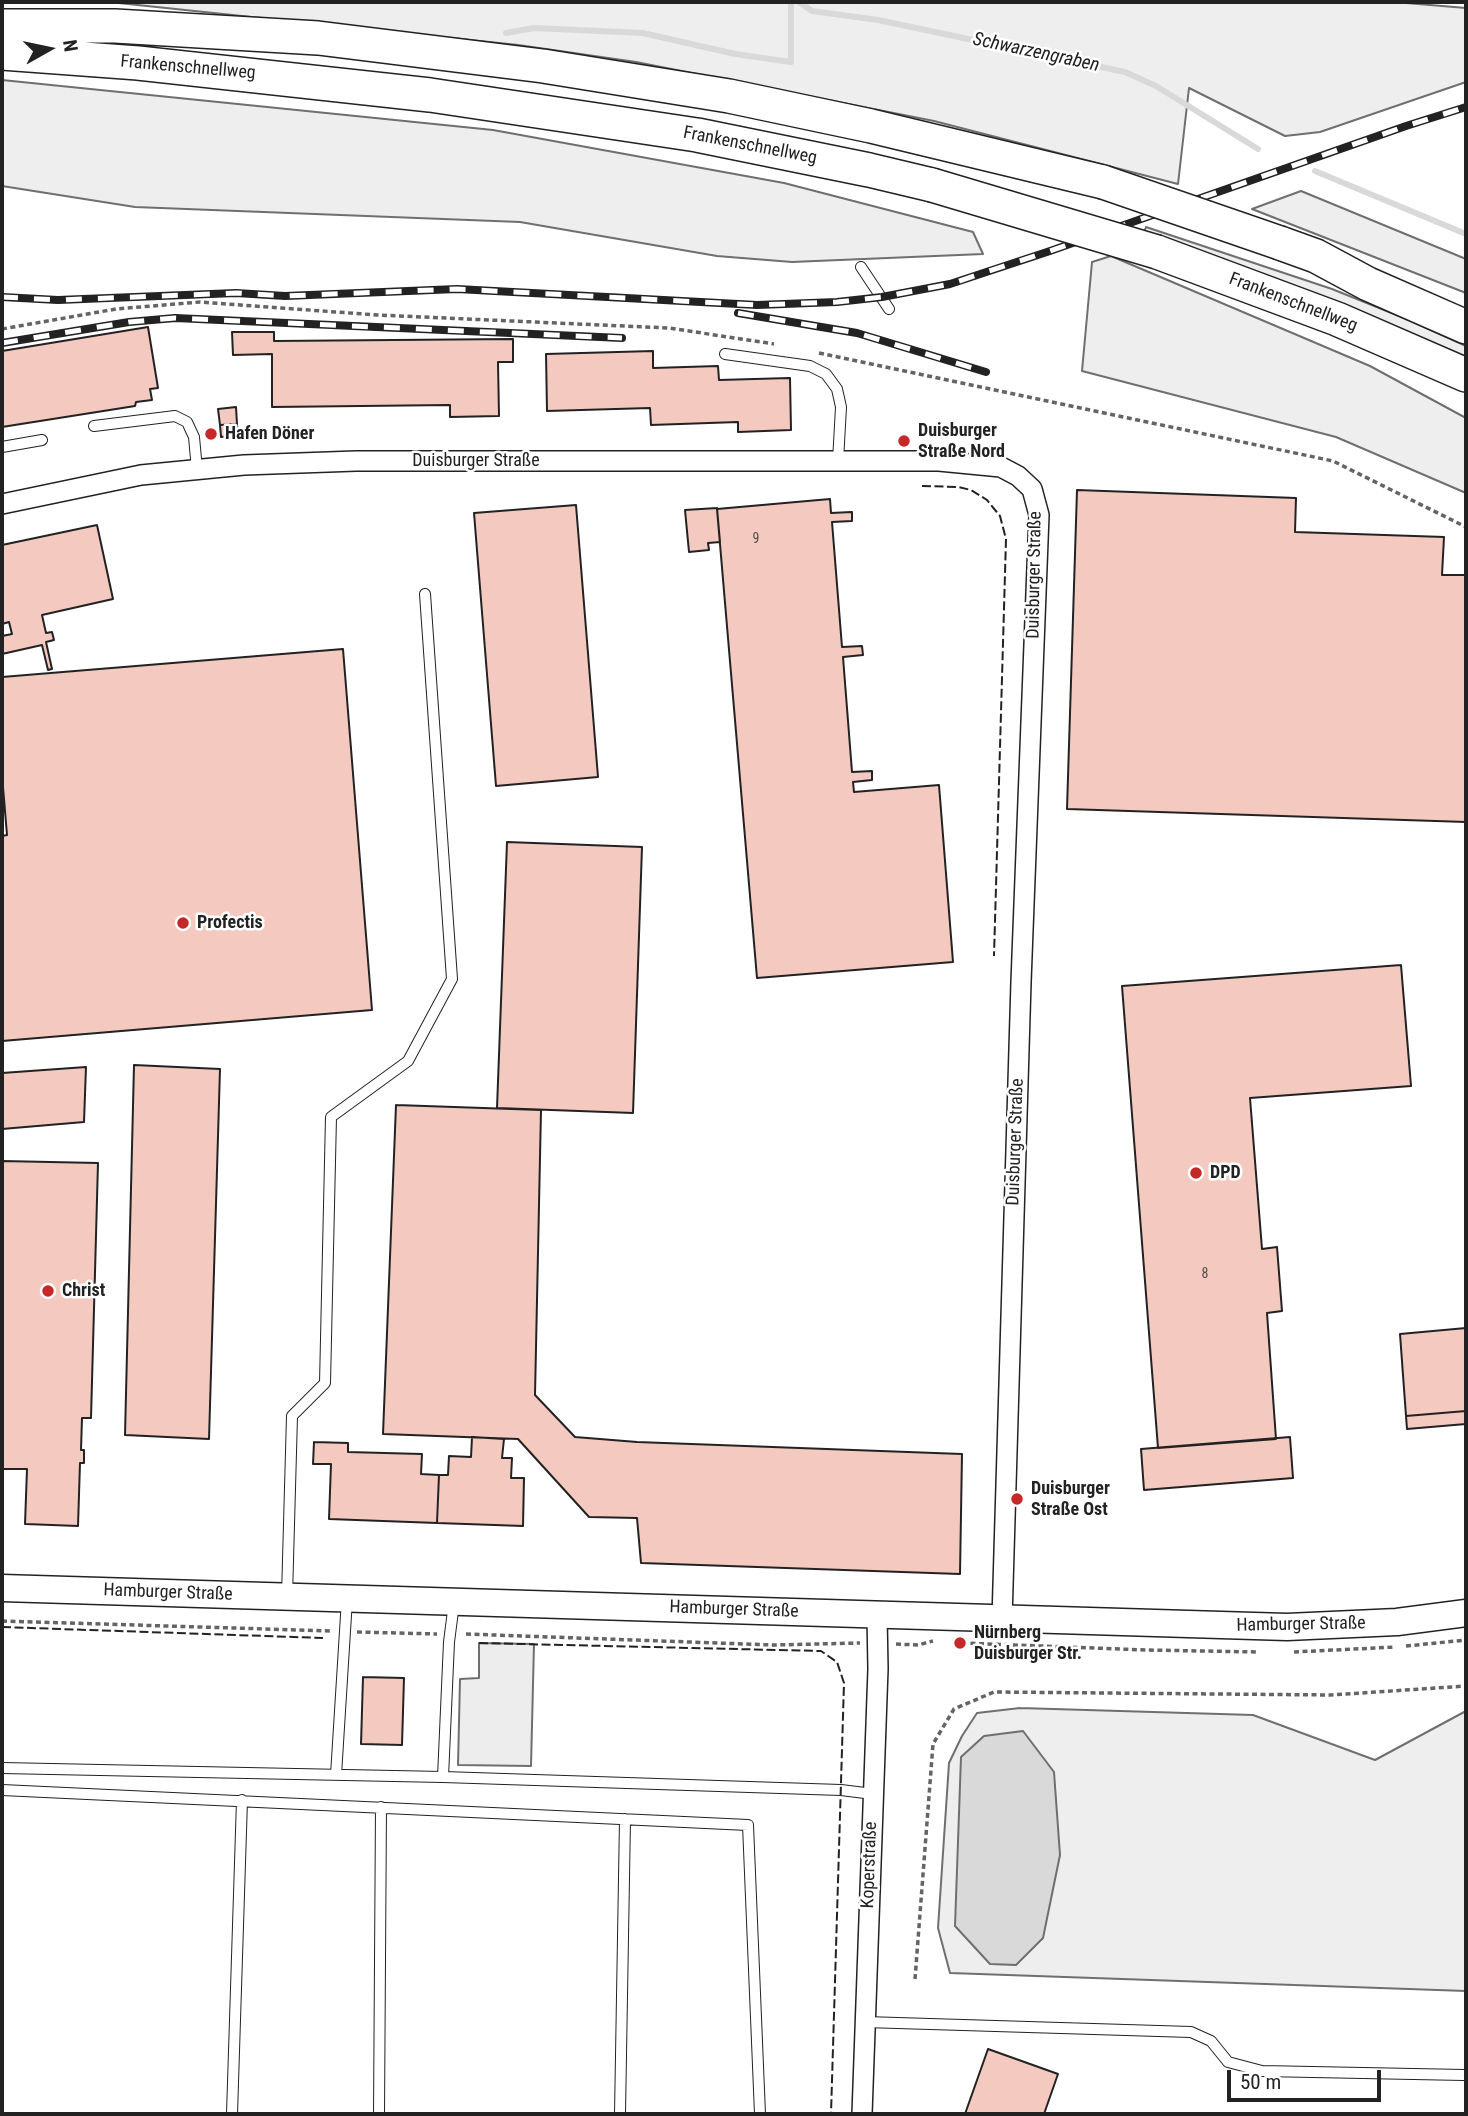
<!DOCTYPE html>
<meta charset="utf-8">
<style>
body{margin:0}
#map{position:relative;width:1468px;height:2116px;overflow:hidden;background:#fff;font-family:"Roboto Condensed",sans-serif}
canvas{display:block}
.frame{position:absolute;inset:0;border:4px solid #222;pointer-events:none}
.north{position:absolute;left:14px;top:14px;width:70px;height:70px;-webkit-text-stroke:5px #fff;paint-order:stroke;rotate:81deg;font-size:19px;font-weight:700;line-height:28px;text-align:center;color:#222}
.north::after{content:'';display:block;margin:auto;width:24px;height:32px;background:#222;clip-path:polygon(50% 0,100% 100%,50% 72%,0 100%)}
.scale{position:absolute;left:1227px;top:2070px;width:154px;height:32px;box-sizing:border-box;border:4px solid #222;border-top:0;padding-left:9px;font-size:21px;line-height:24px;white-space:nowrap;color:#222;-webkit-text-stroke:5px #fff;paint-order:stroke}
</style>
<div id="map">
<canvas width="1468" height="2116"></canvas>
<div class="frame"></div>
<div class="north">N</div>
<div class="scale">50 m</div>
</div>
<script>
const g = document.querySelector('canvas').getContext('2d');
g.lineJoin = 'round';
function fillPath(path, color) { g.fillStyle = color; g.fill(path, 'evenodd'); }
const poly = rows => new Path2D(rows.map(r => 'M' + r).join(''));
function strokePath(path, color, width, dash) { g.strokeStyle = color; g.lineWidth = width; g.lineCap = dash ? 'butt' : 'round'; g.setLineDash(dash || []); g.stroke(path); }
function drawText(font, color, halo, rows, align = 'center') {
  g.font = font + ' "Roboto Condensed",sans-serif'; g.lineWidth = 5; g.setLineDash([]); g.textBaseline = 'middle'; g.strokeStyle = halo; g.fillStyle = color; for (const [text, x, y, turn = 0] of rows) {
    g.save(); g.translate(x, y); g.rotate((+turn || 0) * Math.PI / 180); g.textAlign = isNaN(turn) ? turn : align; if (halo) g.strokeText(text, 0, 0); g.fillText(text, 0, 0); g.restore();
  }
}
const green = poly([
 [109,2,1394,2,1466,8,1466,82,1320,132,1285,136,1189,88,1178,184,934,121,636,62,518,45,109,2],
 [2,80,493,130,784,183,973,232,983,254,792,262,717,256,520,222,135,207,2,186,2,80],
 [1301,191,1466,259,1466,293,1252,209,1301,191],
 [1146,227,1332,289,1409,320,1466,346,1466,362,1143,235,1146,227],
 [1111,256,1370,366,1466,418,1466,493,1336,437,1082,371,1092,262,1111,256],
 [1020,1708,1253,1715,1375,1760,1466,1711,1466,1991,950,1973,938,1928,949,1763,962,1736,977,1713,1020,1708]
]);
fillPath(green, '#eee');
strokePath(green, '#6f6f6f', 2);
const parking = poly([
 [479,1643,534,1644,531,1766,458,1765,460,1679,479,1678,479,1643]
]);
fillPath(parking, '#ededed');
strokePath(parking, '#6f6f6f', 2);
const water = poly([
 [1023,1731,1054,1772,1060,1855,1043,1938,1016,1965,990,1964,955,1926,961,1757,984,1736,1023,1731]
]);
fillPath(water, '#d9d9d9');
strokePath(water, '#6f6f6f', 2);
strokePath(poly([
 [799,2,812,11,878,20,1125,72,1156,86,1258,149],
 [506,33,534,28,643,33,735,54,791,62,791,2],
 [1315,171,1466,234]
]), '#d9d9d9', 6);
const building = poly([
 [148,327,158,388,150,389,152,400,136,402,135,406,2,427,2,351,148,327],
 [232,332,274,332,274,341,513,339,513,362,498,362,499,416,450,417,450,405,272,407,272,354,233,355,232,332],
 [653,351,653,368,718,366,719,380,790,378,791,430,738,432,738,422,651,425,650,408,547,411,546,354,653,351],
 [236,407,237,424,220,425,218,409,236,407],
 [237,424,238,435,221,437,220,425,237,424],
 [1077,490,1296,498,1295,532,1444,537,1442,575,1466,575,1466,822,1067,809,1077,490],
 [830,499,831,513,852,512,852,521,832,522,842,647,862,646,863,655,843,657,852,772,872,771,872,780,853,782,854,792,939,785,953,962,757,978,717,509,830,499],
 [576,505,598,777,496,786,474,513,576,505],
 [717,508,720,542,708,543,709,550,689,552,685,510,717,508],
 [97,525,113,599,42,615,46,633,52,632,54,640,46,642,52,669,48,670,42,645,2,654,2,636,12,634,9,622,2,624,2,545,97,525],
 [343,649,372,1010,2,1041,2,836,7,835,2,775,2,677,343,649],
 [507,842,642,847,633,1113,497,1108,507,842],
 [1401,965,1411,1086,1250,1098,1262,1249,1277,1247,1282,1311,1267,1313,1276,1439,1158,1448,1122,986,1401,965],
 [134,1065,220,1069,209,1439,125,1435,134,1065],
 [86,1067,84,1122,2,1129,2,1073,86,1067],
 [396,1105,541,1110,535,1395,575,1437,637,1442,962,1454,960,1574,641,1563,637,1518,589,1517,518,1439,383,1434,396,1105],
 [2,1161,98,1163,91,1418,82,1418,81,1450,84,1450,84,1463,80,1463,78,1526,25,1524,27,1469,2,1469,2,1161],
 [1466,1328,1466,1411,1406,1416,1400,1334,1466,1328],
 [1466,1411,1466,1424,1407,1429,1406,1416,1466,1411],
 [472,1437,504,1439,502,1458,512,1458,511,1478,524,1478,523,1526,437,1523,439,1475,448,1475,449,1456,471,1457,472,1437],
 [1290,1437,1293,1478,1144,1490,1141,1449,1290,1437],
 [314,1442,348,1443,348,1452,422,1454,421,1474,439,1475,437,1523,329,1519,331,1464,313,1464,314,1442],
 [363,1677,404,1678,402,1745,361,1744,363,1677],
 [988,2049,1058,2074,1044,2114,965,2114,988,2049]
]);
fillPath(building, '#f3c9c0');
strokePath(building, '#222', 2);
const lane = poly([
 [861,267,889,309],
 [725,354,810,366,826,374,837,389,841,407,838,461],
 [94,426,175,416,187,422,194,437,197,470],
 [2,447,42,440],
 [287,1596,292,1416,325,1383,331,1117,408,1061,452,979,425,594],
 [2,1768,443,1777,841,1790,873,1794],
 [336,1775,347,1599],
 [443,1777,449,1642,454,1603],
 [2,1790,748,1825,760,2114],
 [865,2022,1191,2032,1211,2041,1228,2062,1262,2071,1464,2075],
 [232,2114,242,1800],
 [379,2114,381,1807],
 [620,2114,625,1819]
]);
const street = poly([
 [2,504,141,475,244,465,356,461,939,461,1001,467,1018,476,1032,489,1039,515,1021,982,1002,1619],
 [862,2114,878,1669,877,1615]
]);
const secondary = poly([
 [2,1588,1287,1627,1397,1622,1466,1613]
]);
const highway = poly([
 [2,26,115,26,318,38,543,66,729,96,871,126,1103,182],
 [2,53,138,63,430,95,697,135,869,170,932,185],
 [1280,243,1316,256,1368,284,1466,327],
 [1157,252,1337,319,1466,375]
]);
strokePath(lane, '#222', 12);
strokePath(street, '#222', 22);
strokePath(secondary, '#222', 29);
strokePath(highway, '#222', 36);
strokePath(poly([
 [2,329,116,309,200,302,377,315,669,328,774,344],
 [819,353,1333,461,1466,527],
 [2,1621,332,1631],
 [357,1632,437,1634],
 [466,1634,773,1645,860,1643],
 [962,1643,1146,1650,1258,1652],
 [896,1644,918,1645,933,1641],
 [1406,1646,1466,1640],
 [1294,1652,1395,1647],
 [915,1979,933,1744,954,1709,994,1692,1331,1695,1466,1686]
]), '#646464', 3.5, [5, 3.5]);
strokePath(lane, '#fff', 10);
strokePath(street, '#fff', 19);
strokePath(secondary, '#fff', 26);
strokePath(highway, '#fff', 33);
const rail = poly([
 [2,297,58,300,236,293,285,296,457,289,757,305,837,302,882,297,950,284,1050,251,1406,126,1466,107],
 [738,313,857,333,986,372],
 [2,343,129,322,175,318,622,338]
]);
strokePath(rail, '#222', 8);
strokePath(rail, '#fff', 5, [16]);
const highwayBridge = poly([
 [1103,182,1280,243],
 [932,185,1157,252]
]);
strokePath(highwayBridge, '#222', 36, []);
strokePath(highwayBridge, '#fff', 33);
strokePath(poly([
 [922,486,958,487,971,490,987,500,1000,516,1006,539,994,956],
 [2,1627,323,1638],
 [479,1643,821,1651,837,1662,844,1683,831,2114]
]), '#222', 2, [9, 3.5]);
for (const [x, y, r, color] of [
 [211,434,7,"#c62828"],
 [904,441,7,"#c62828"],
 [183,923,7,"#c62828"],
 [1196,1173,7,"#c62828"],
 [48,1291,7,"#c62828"],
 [1017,1499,7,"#c62828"],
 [960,1643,7,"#c62828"]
]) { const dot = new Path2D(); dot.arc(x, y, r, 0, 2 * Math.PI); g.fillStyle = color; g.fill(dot); strokePath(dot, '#fff', 2.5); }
drawText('14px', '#564c4a', null, [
 ["9",756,539],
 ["8",1205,1274]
]);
drawText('18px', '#222', '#fff', [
 ["Frankenschnellweg",188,68,5],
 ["Frankenschnellweg",750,146,11],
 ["Frankenschnellweg",1293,303,21],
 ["Duisburger Straße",476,461],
 ["Duisburger Straße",1035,575,-89],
 ["Duisburger Straße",1016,1142,-88],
 ["Hamburger Straße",168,1593,2],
 ["Hamburger Straße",734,1610,2],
 ["Hamburger Straße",1301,1625,-1],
 ["Koperstraße",870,1865,-88]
]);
drawText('bold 18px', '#222', '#fff', [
 ["Duisburger",918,431],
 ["Straße Nord",918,452],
 ["Hafen Döner",225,434],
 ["Profectis",197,923],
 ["DPD",1210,1173],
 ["Christ",62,1291],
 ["Duisburger",1031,1489],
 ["Straße Ost",1031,1510],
 ["Nürnberg",974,1633],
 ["Duisburger Str.",974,1654]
], 'left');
drawText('italic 19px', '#222', '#fff', [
 ["Schwarzengraben",1036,53,12]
]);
</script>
